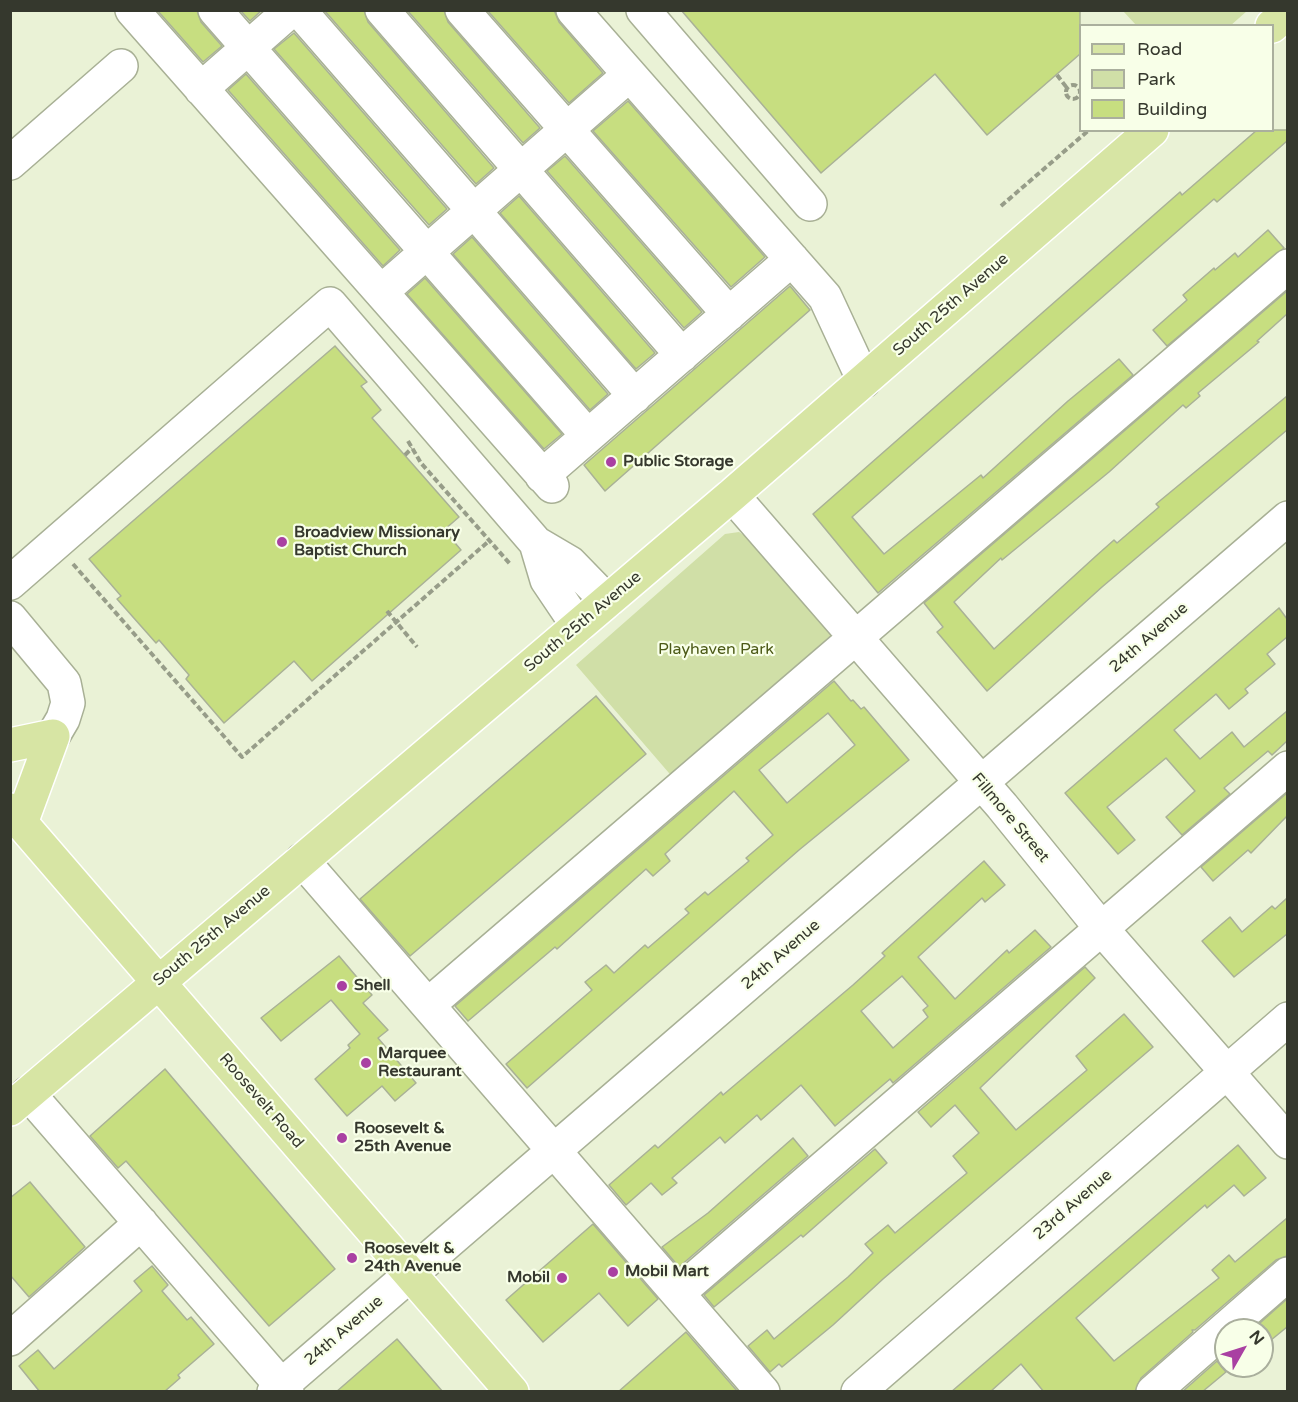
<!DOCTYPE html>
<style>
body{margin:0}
#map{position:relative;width:1298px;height:1402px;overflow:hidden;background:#eaf2d6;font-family:"Varela Round",sans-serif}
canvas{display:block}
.frame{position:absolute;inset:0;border:12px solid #35382d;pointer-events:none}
.legend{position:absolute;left:1079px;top:24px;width:195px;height:108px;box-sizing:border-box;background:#f8ffe8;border:2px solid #aaaf9d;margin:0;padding:8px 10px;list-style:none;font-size:18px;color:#35382d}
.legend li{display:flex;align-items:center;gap:12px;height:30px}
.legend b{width:30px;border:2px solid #aaaf9d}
.north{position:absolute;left:1214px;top:1318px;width:60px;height:60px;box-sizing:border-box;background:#f8ffe8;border:2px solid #aaaf9d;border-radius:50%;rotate:51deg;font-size:16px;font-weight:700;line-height:24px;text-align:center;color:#35382d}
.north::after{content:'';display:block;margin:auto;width:21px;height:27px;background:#a940a2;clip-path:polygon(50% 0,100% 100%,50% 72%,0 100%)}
</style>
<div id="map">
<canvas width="1298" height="1402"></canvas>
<div class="frame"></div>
<ul class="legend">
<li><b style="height:8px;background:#d7e5a4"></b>Road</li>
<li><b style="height:16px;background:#d0dfa7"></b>Park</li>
<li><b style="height:16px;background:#c7de80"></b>Building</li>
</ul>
<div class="north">N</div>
</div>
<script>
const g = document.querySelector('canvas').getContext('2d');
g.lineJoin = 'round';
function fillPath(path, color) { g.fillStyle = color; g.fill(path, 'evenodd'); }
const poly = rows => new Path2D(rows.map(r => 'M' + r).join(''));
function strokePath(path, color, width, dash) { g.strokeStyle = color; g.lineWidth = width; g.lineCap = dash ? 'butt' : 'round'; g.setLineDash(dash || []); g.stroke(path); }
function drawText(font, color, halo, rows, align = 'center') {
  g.font = font + ' "Varela Round",sans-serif'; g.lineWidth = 4.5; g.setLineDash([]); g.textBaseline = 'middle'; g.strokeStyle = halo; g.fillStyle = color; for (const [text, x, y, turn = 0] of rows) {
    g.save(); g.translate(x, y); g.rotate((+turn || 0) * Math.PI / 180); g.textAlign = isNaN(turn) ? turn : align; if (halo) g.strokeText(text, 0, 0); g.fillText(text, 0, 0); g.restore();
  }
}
fillPath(poly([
 [1123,11,1247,11,1230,26,1136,25],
 [739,532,748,538,845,647,681,787,576,665,725,534]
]), '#d0dfa7');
const building = poly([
 [157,10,197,10,201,22,222,46,203,62,157,10],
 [240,10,262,10,250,21,240,10],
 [324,10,364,10,368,22,494,168,476,184,324,10],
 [407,10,444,10,448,22,540,128,523,143,407,10],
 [487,10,554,10,559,22,603,73,569,103,487,10],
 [681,10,1080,10,1080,54,987,135,935,74,821,173,681,10],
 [294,33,447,209,429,225,274,49,294,33],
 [246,74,400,250,383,266,228,90,246,74],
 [628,101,765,257,731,287,593,131,628,101],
 [1257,130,1287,130,1287,141,1217,202,1214,199,852,517,884,554,981,475,983,478,1068,401,1119,359,1133,375,878,593,813,514,1180,192,1182,195,1257,130],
 [565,156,702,312,684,328,547,171,565,156],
 [519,196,655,353,636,369,500,213,519,196],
 [1268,230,1284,248,1167,346,1153,330,1187,300,1183,295,1214,268,1215,270,1235,253,1238,257,1268,230],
 [472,237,608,394,590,410,453,254,472,237],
 [425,278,562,434,544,449,407,294,425,278],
 [790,286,810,310,605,491,584,465,790,286],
 [1287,291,1287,314,1257,341,1259,342,1198,393,1200,396,1186,408,1183,405,1109,472,1002,560,1001,558,954,602,994,649,1096,556,1114,540,1117,543,1159,507,1156,504,1287,396,1287,430,1102,587,987,691,937,632,943,627,924,603,1287,291],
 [335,346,367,382,361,386,381,410,372,418,459,517,444,530,461,550,312,681,294,661,224,723,186,679,189,675,159,640,156,643,117,599,121,596,89,559,335,346],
 [1279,608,1287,619,1287,637,1267,654,1275,664,1245,689,1248,693,1229,709,1216,694,1174,730,1200,759,1232,732,1244,747,1287,711,1287,741,1272,755,1268,751,1224,788,1230,794,1182,835,1166,817,1195,791,1166,758,1107,807,1135,840,1118,854,1065,793,1279,608],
 [834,681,851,701,853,700,861,709,864,707,909,760,799,850,527,1088,506,1064,592,990,585,982,606,965,614,973,645,945,648,948,689,913,685,909,705,892,708,895,749,861,746,858,773,835,734,791,665,854,670,861,653,876,646,869,557,949,555,947,468,1021,455,1006,834,681],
 [828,713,855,745,787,803,759,770,828,713],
 [596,696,646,754,410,956,360,899,596,696],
 [1287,793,1287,816,1251,853,1248,850,1213,881,1201,867,1287,793],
 [984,861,1005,885,985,902,982,898,918,957,955,999,1007,950,1009,953,1035,930,1051,947,893,1083,890,1079,835,1126,801,1085,761,1120,757,1115,725,1143,720,1137,672,1178,677,1183,662,1195,651,1183,626,1205,609,1185,655,1145,658,1148,721,1092,723,1095,853,985,885,956,882,953,984,861],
 [902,976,928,1006,923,1010,928,1017,893,1048,861,1011,902,976],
 [1287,898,1287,934,1234,977,1202,941,1230,917,1242,932,1272,906,1275,909,1287,898],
 [339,956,372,995,363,1003,388,1030,378,1038,416,1083,395,1101,382,1086,347,1116,315,1079,350,1048,348,1045,360,1034,331,1000,281,1041,261,1018,339,956],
 [1085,967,1095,978,980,1088,1016,1130,1087,1070,1076,1056,1124,1014,1153,1047,883,1279,833,1325,782,1367,779,1364,770,1372,748,1346,767,1330,774,1339,848,1277,873,1253,865,1244,888,1225,895,1233,967,1173,953,1156,979,1133,955,1105,931,1127,918,1112,1085,967],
 [165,1069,335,1269,269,1326,126,1161,118,1168,90,1136,165,1069],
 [793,1138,808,1156,679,1267,662,1247,708,1213,793,1138],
 [1238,1145,1266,1178,1244,1196,1234,1185,1207,1208,1205,1205,1076,1318,1114,1361,1219,1278,1212,1270,1229,1255,1235,1262,1287,1218,1287,1256,1276,1260,1195,1330,1192,1330,1193,1332,1141,1378,1135,1392,1044,1392,1021,1364,990,1392,951,1392,1238,1145],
 [875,1149,887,1163,803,1237,801,1235,714,1307,704,1295,875,1149],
 [30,1182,85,1247,29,1297,10,1275,10,1198,30,1182],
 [593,1224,658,1299,628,1326,599,1293,543,1342,506,1300,593,1224],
 [152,1266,168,1285,162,1291,187,1320,191,1317,214,1344,178,1375,180,1378,164,1392,40,1392,19,1366,38,1350,54,1369,142,1291,134,1281,152,1266],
 [1287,1299,1287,1327,1265,1345,1262,1341,1262,1330,1252,1330,1287,1299],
 [686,1332,738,1392,618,1392,686,1332],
 [397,1339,443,1392,336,1392,397,1339],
 [1217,1361,1226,1372,1202,1392,1182,1392,1217,1361]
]);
fillPath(building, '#c7de80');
strokePath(building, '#a9b196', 1.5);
const minor = poly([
 [132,10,552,486],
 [215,10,588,436],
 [299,10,635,396],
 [382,10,682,355],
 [462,10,729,314],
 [573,10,825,297,864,381],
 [643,10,810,204],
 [201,89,291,10],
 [10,163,121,66],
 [381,292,629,75],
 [542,476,792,259],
 [732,495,1002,806,1101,928,1288,1142],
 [536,543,547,580,578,626],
 [10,583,330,304,536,543,570,563,607,601],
 [10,618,64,683,68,703,63,719,53,736],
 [302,860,763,1392],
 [428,1005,1288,266],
 [28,1093,287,1392],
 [678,1293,1288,768],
 [10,1339,141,1223],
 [274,1392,1288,518],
 [858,1392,1288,1019],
 [1153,1392,1288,1274]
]);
const major = poly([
 [1272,26,1288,12],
 [10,745,53,736],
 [10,810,512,1392],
 [21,823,53,736],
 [10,1109,732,495,1152,130]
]);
strokePath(minor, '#a8b095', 36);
strokePath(major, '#fff', 36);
strokePath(poly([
 [1057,75,1067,88],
 '1066 92a7 7 0 1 1 14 0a7 7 0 1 1-14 0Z',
 [1001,206,1089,130],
 [408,441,421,463,511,565],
 [405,455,412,448],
 [73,564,242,757,490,540],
 [387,611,417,647]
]), '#979d89', 4, [6, 3]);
strokePath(minor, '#fff', 33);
strokePath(major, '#d7e5a4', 33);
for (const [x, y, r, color] of [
 [611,462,6,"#a940a2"],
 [282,542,6,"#a940a2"],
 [342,986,6,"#a940a2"],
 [366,1063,6,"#a940a2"],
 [342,1138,6,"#a940a2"],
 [352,1258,6,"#a940a2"],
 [613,1272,6,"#a940a2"],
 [562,1278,6,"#a940a2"]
]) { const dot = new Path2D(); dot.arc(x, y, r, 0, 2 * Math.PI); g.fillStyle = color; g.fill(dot); strokePath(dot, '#f8ffe8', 2); }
drawText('16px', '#35382d', '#f8ffe8', [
 ["South 25th Avenue",951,305,-41],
 ["South 25th Avenue",583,622,-40],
 ["24th Avenue",1149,638,-41],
 ["Fillmore Street",1010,818,50],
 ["South 25th Avenue",212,936,-40],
 ["24th Avenue",781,955,-41],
 ["Roosevelt Road",261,1101,49],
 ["23rd Avenue",1073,1205,-41],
 ["24th Avenue",344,1331,-41]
]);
drawText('bold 16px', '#35382d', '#f8ffe8', [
 ["Public Storage",623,462],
 ["Broadview Missionary",294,533],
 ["Baptist Church",294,551],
 ["Shell",354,986],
 ["Marquee",378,1054],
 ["Restaurant",378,1072],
 ["Roosevelt &",354,1129],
 ["25th Avenue",354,1147],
 ["Roosevelt &",364,1249],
 ["24th Avenue",364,1267],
 ["Mobil Mart",625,1272],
 ["Mobil",550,1278,"right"]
], 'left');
drawText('16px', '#4c5a17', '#f8ffe8', [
 ["Playhaven Park",716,650]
]);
</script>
